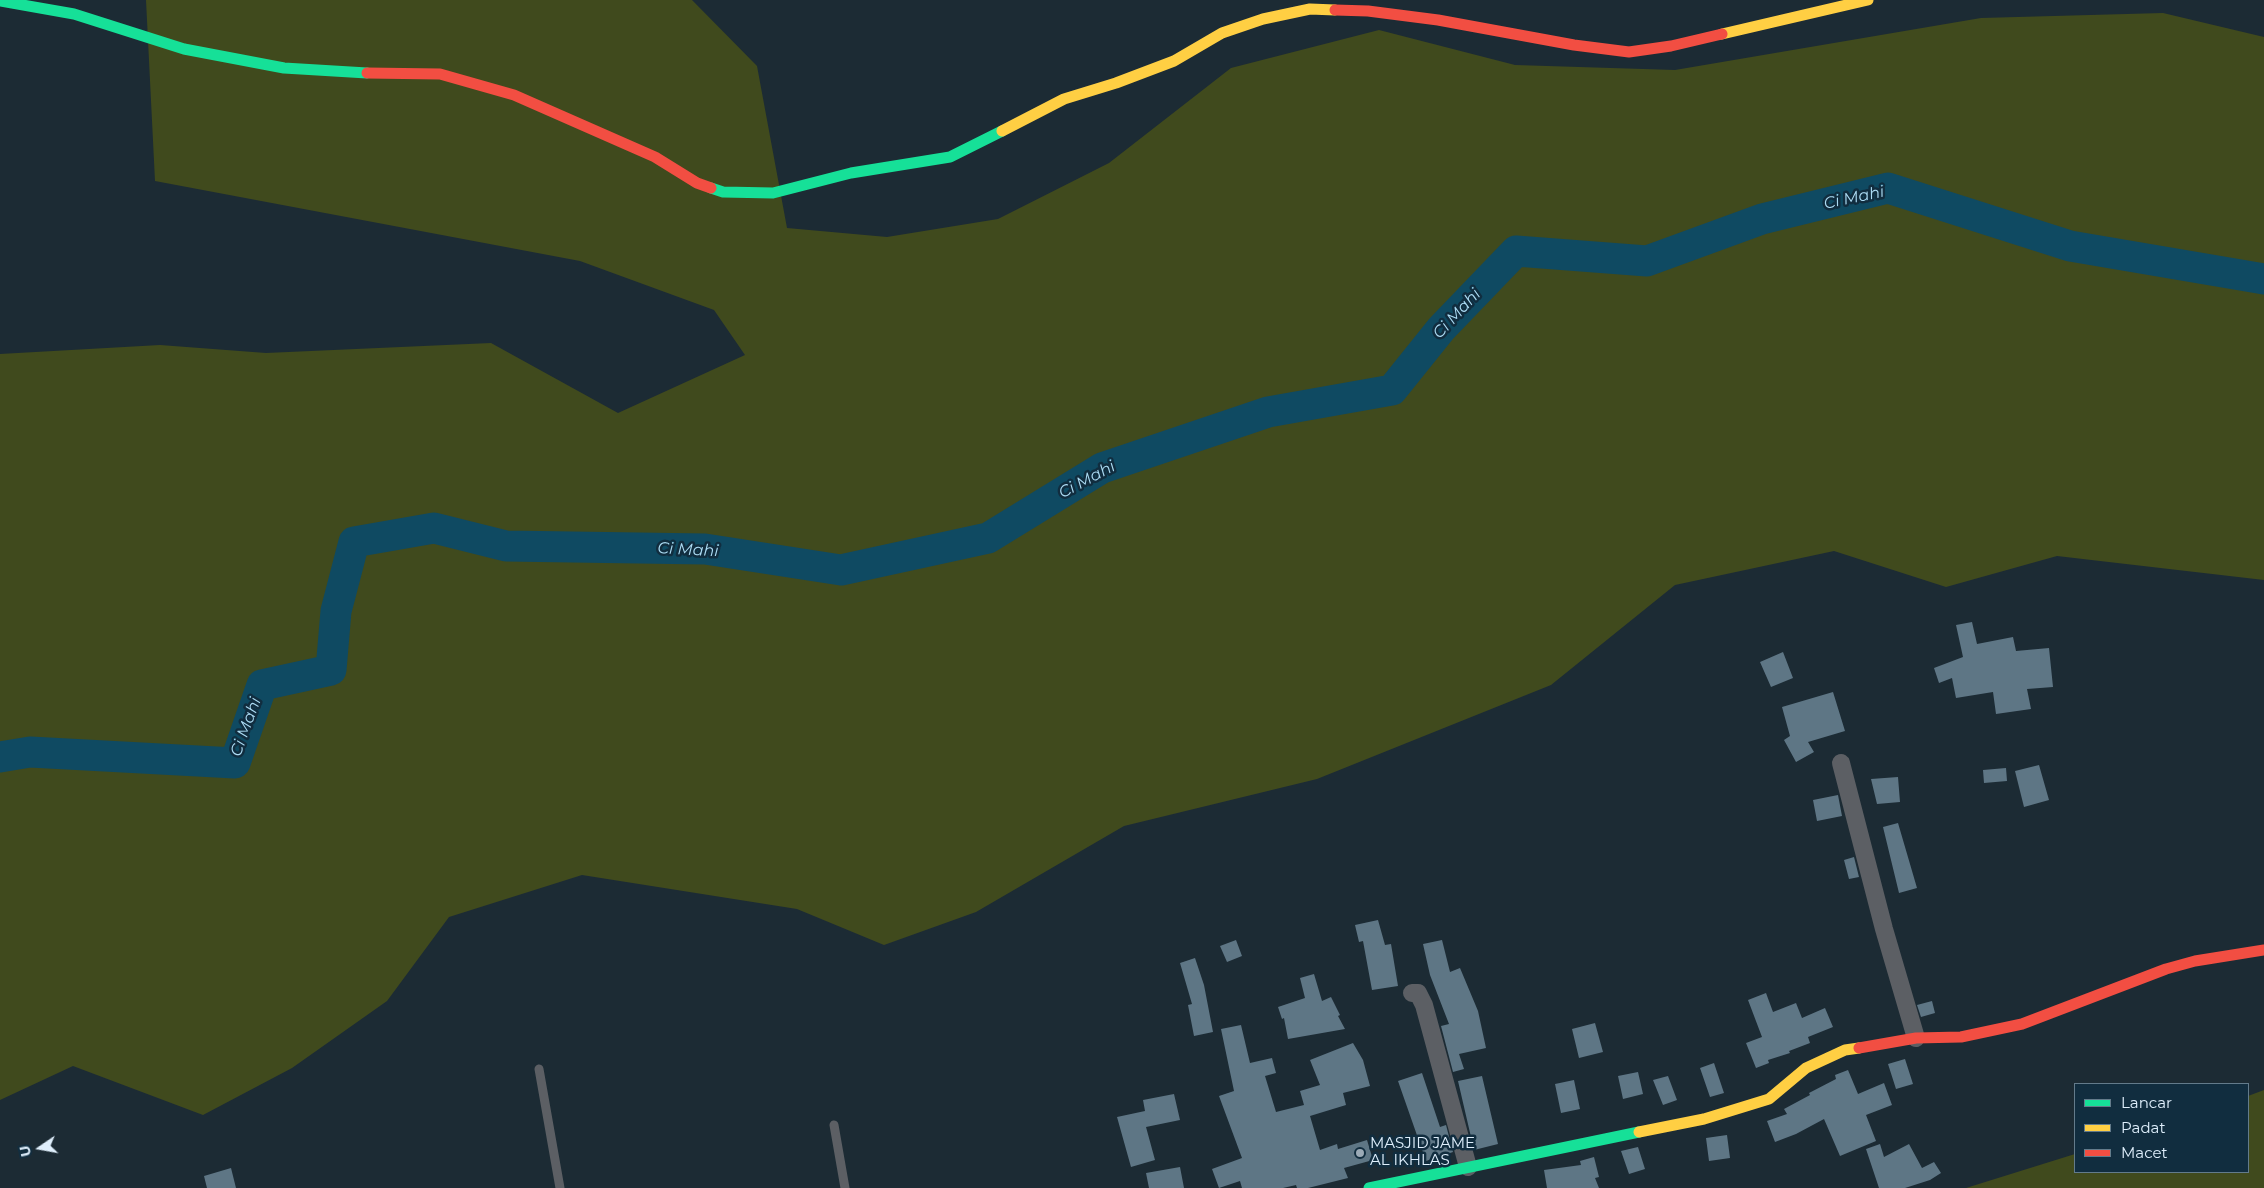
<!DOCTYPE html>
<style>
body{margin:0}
#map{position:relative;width:2264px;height:1188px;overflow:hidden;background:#1c2b34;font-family:Montserrat,sans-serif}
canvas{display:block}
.legend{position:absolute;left:2074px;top:1083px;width:175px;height:90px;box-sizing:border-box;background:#112d3f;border:1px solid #637b8b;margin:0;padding:6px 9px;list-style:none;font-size:15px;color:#dfeffc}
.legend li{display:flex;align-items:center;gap:10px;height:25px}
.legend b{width:25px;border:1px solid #637b8b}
.north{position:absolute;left:15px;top:1123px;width:50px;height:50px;-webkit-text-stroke:4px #112d3f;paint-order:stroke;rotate:258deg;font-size:14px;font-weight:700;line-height:20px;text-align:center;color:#dfeffc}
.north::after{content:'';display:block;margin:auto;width:18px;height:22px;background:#dfeffc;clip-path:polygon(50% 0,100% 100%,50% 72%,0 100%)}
</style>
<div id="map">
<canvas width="2264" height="1188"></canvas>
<ul class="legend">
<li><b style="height:6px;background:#16e098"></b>Lancar</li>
<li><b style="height:6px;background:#ffcf43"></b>Padat</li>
<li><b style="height:6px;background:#f24e42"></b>Macet</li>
</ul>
<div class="north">U</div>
</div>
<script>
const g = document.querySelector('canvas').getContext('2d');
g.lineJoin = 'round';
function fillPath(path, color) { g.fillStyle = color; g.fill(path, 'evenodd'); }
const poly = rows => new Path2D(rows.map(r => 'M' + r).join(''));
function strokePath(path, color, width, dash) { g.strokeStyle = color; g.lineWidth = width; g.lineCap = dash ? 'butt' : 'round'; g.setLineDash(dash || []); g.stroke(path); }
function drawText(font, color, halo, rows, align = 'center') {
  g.font = font + ' Montserrat,sans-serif'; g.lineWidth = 5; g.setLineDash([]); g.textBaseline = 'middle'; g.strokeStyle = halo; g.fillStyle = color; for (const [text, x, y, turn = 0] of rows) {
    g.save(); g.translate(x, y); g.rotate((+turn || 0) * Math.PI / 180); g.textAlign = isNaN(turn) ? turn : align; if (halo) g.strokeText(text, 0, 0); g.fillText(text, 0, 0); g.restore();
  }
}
fillPath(poly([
 [146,0,692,0,757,66,787,228,887,237,998,219,1109,163,1231,68,1379,30,1515,65,1675,70,1981,18,2163,13,2264,37,2264,580,2057,556,1946,587,1834,551,1675,585,1551,685,1317,779,1124,826,976,912,884,945,797,909,582,875,449,917,387,1001,292,1068,203,1115,73,1066,0,1100,0,354,160,345,266,353,491,343,618,413,745,355,714,310,580,261,155,181],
 [2264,1090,2264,1188,1966,1188,2075,1154,2075,1172,2248,1172,2248,1096]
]), '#404a1d');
strokePath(poly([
 [0,757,30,752,235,763,262,685,331,670,336,611,354,542,434,528,506,546,705,549,841,570,988,538,1102,468,1268,412,1392,390,1441,329,1516,251,1647,261,1762,219,1888,188,2070,246,2264,279]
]), '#0f4a62', 31);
fillPath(poly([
 [1972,622,1977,644,2013,637,2016,651,2049,648,2053,687,2027,689,2031,709,1996,714,1993,692,1956,698,1952,678,1939,683,1934,668,1963,657,1956,625],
 [1783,652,1793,678,1771,687,1760,662],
 [1833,692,1845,731,1808,742,1814,752,1796,762,1784,740,1790,736,1782,707],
 [2039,765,2049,800,2024,807,2015,771],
 [2006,768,2007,781,1984,783,1983,770],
 [1898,777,1900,802,1877,804,1871,779],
 [1838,795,1842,816,1817,821,1813,800],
 [1898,823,1917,888,1899,893,1883,827],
 [1854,857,1859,877,1849,879,1844,860],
 [1378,920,1385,945,1391,944,1398,986,1372,990,1363,941,1359,942,1355,925],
 [1236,940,1242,956,1227,962,1220,946],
 [1442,940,1450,972,1460,968,1478,1011,1486,1048,1459,1054,1464,1069,1453,1072,1441,1026,1449,1024,1430,975,1423,944],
 [1195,958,1204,985,1213,1032,1194,1036,1188,1005,1192,1004,1180,963],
 [1314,974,1322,1001,1331,997,1340,1015,1338,1016,1345,1029,1288,1039,1284,1018,1282,1019,1278,1007,1305,998,1300,978],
 [1766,993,1773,1012,1796,1003,1802,1018,1825,1008,1833,1027,1808,1037,1810,1043,1789,1051,1790,1053,1768,1060,1769,1063,1756,1068,1746,1043,1762,1037,1748,1000],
 [1932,1001,1935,1013,1921,1017,1917,1005],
 [1595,1023,1603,1052,1579,1058,1572,1029],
 [1241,1025,1250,1063,1272,1058,1276,1073,1265,1076,1276,1112,1304,1105,1300,1091,1320,1085,1310,1060,1353,1043,1363,1060,1370,1086,1343,1093,1346,1105,1310,1116,1320,1150,1337,1144,1338,1149,1367,1140,1373,1160,1344,1168,1348,1178,1308,1188,1297,1188,1296,1185,1283,1188,1242,1188,1240,1181,1219,1188,1212,1169,1242,1158,1219,1096,1234,1091,1221,1029],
 [1905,1059,1913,1084,1896,1089,1888,1064],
 [1714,1063,1724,1093,1710,1097,1700,1068],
 [1848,1070,1858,1094,1884,1083,1892,1105,1866,1115,1876,1141,1840,1156,1824,1119,1796,1134,1775,1142,1767,1121,1787,1114,1784,1109,1810,1095,1809,1093,1836,1079,1835,1075],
 [1638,1072,1643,1094,1623,1099,1618,1076],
 [1422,1073,1440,1127,1446,1125,1453,1152,1426,1161,1398,1081],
 [1482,1076,1498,1144,1474,1150,1458,1081],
 [1668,1076,1677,1100,1663,1105,1653,1080],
 [1574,1080,1580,1109,1561,1113,1555,1084],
 [1174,1094,1180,1120,1146,1127,1155,1160,1131,1167,1117,1117,1145,1111,1143,1100],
 [1727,1135,1730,1158,1709,1161,1706,1138],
 [1880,1144,1884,1157,1909,1144,1922,1168,1934,1162,1941,1173,1930,1180,1905,1188,1879,1188,1866,1149],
 [1638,1147,1645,1169,1629,1174,1621,1151],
 [1594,1157,1599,1177,1595,1178,1599,1188,1547,1188,1544,1170,1581,1165,1580,1161],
 [1180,1167,1184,1188,1149,1188,1146,1173],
 [231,1168,236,1188,207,1188,204,1176]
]), '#5e7685');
strokePath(poly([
 [539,1069,560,1188],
 [834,1125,845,1188]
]), '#5c5f64', 9);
strokePath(poly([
 [1841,763,1884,929,1916,1038],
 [1412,993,1418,993,1424,1005,1468,1167]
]), '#5c5f64', 18);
strokePath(poly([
 [0,1,74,14,184,49,284,68,367,73],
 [711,188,723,192,773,193,851,173,950,157,1002,131],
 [1369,1188,1639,1132]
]), '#16e098', 11);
strokePath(poly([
 [1722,34,1868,0],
 [1002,131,1064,99,1116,83,1174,61,1222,33,1263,19,1310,9,1335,10],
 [1639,1132,1704,1119,1769,1099,1806,1068,1845,1050,1859,1048]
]), '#ffcf43', 11);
strokePath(poly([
 [1335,10,1368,11,1438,20,1574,45,1629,52,1671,46,1722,34],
 [367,73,440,74,514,95,655,157,697,183,711,188],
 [1859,1048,1916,1038,1961,1037,2022,1024,2166,969,2195,961,2264,950]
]), '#f24e42', 11);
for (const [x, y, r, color] of [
 [1360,1153,5,"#9baab6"]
]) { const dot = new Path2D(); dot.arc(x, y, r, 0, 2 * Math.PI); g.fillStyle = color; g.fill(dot); strokePath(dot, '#112d3f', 2); }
drawText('15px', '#dfeffc', '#112d3f', [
 ["MASJID JAME",1370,1144],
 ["AL IKHLAS",1370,1161]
], 'left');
drawText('italic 16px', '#acdcf4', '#112d3f', [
 ["Ci Mahi",1854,198,-12],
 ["Ci Mahi",1457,314,-47],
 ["Ci Mahi",1087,480,-28],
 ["Ci Mahi",688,550,3],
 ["Ci Mahi",246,727,-70]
]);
</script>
